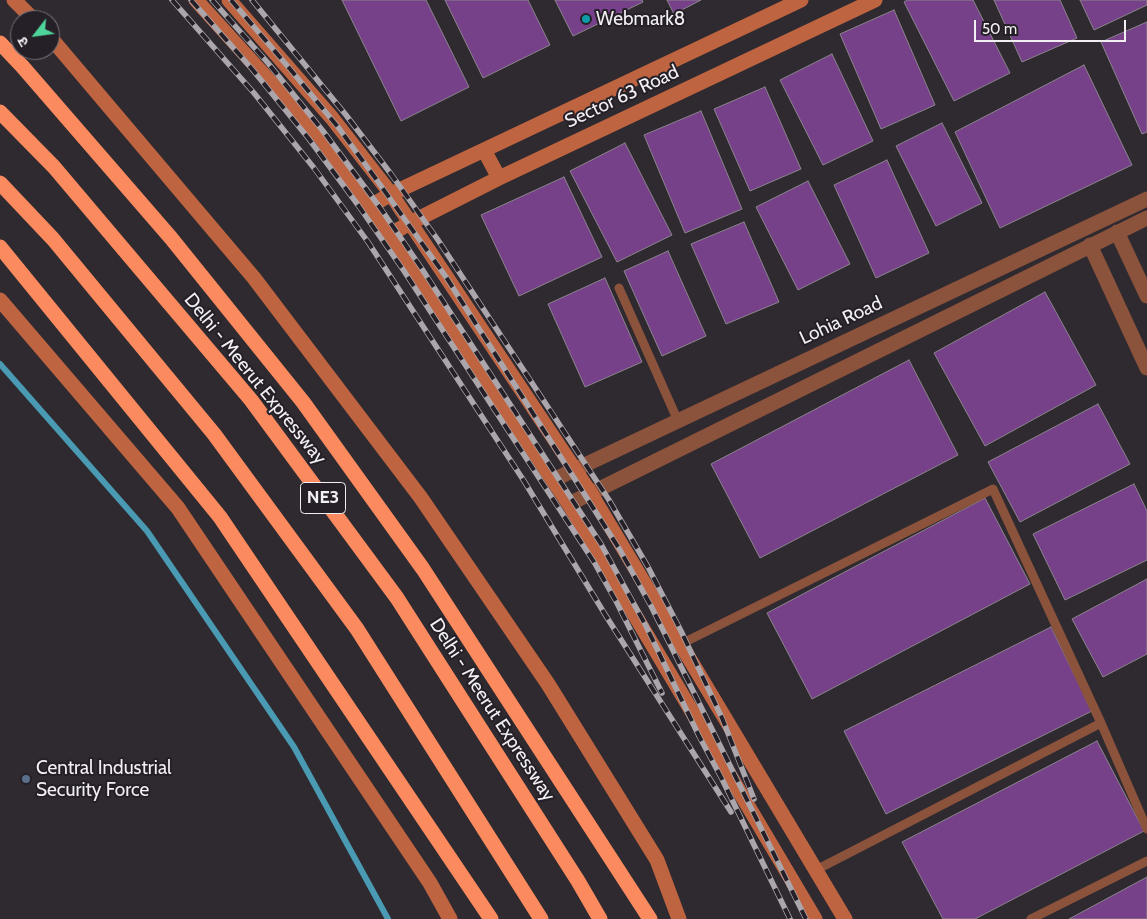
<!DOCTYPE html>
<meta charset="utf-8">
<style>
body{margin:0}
#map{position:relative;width:1147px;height:919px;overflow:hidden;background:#2f2a30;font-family:Cabin,"Noto Sans Devanagari",sans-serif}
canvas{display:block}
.north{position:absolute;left:10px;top:10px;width:50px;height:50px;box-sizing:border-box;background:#252027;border:1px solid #777379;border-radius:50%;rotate:240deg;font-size:14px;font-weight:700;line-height:20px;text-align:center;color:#f2eff3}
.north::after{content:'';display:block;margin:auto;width:18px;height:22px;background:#4ed39a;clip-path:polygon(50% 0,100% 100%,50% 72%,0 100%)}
.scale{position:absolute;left:974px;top:20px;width:152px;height:22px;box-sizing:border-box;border:2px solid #f2eff3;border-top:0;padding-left:6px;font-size:15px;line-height:18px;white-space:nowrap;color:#f2eff3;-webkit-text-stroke:4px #252027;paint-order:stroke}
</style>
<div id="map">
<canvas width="1147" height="919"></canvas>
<div class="north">उ</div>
<div class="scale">50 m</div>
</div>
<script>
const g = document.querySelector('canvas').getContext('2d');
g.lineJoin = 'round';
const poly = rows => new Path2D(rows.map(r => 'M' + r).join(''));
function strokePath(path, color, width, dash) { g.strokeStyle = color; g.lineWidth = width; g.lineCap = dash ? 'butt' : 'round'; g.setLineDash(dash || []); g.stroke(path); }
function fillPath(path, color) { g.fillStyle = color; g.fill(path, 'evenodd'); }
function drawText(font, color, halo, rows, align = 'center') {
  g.font = font + ' Cabin,sans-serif'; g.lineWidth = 4; g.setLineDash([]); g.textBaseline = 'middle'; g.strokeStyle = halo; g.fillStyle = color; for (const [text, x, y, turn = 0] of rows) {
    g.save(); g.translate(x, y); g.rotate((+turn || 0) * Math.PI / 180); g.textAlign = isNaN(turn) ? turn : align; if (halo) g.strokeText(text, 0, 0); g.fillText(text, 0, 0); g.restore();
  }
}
strokePath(poly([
 [0,364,147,531,294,747,388,919]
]), '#499ab2', 6);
const building = poly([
 [342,0,426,0,469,87,401,121,342,0],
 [445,0,528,0,550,45,483,78,445,0],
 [555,0,642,0,643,2,573,36,555,0],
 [667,0,701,0,674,14,667,0],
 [907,0,973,0,1010,73,954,101,904,2,907,0],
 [994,0,1060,0,1077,38,1022,62,994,0],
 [1080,0,1147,0,1147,5,1094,30,1080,0],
 [894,10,935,105,881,129,840,34,894,10],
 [1147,22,1147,132,1142,134,1101,42,1147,22],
 [832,54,873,141,823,165,780,80,832,54],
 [1084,65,1132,165,1000,228,955,132,1084,65],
 [765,87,801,169,750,191,714,109,765,87],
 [701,111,742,209,685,233,644,135,701,111],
 [942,123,982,203,936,226,896,146,942,123],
 [625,143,672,235,617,262,570,171,625,143],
 [887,160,929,253,876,278,834,185,887,160],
 [564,177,602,257,519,296,481,215,564,177],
 [808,181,850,264,798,290,756,207,808,181],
 [744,222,779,302,726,324,691,244,744,222],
 [668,251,706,336,662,356,624,271,668,251],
 [605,278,642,362,585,387,548,304,605,278],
 [1045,292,1096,385,985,446,934,353,1045,292],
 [909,360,958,455,760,558,711,464,909,360],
 [1098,404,1130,464,1020,522,988,462,1098,404],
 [1134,484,1147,511,1147,560,1065,600,1033,534,1134,484],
 [985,498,1030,584,812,699,767,613,985,498],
 [1147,579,1147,654,1103,677,1072,619,1147,579],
 [1051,627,1092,711,886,814,844,731,1051,627],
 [1097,741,1144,831,975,919,943,919,902,842,1097,741],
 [1147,877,1147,919,1069,919,1147,877]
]);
fillPath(building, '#77418a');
strokePath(building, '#8a858c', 1);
strokePath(poly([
 [619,288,678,421],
 [681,644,993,489,1101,723,816,870],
 [1101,723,1147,829],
 [1031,919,1147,861]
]), '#8b523c', 9);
strokePath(poly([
 [1117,232,1147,296],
 [1090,245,1147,368],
 [553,480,1147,199],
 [569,504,1147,218]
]), '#8b523c', 15);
strokePath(poly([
 [14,0,34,20],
 [196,0,322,139,389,235,569,504,815,919],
 [229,0,332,118,391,194,591,494,845,919],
 [50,37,254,278,421,498,548,684,657,860,679,919],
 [484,150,499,178],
 [369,207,391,194,801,0],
 [389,235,410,223,499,178,875,0],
 [0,300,178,508,430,883,450,919]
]), '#bf6441', 15);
strokePath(poly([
 [0,43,22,66,171,238,303,402,423,569,650,919],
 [0,112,54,167,251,400,397,598,578,881,600,919],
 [0,183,53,239,214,434,357,629,541,919],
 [0,247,220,517,491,919]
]), '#fb8a5f', 15);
const rail = poly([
 [172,0,254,93,314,168,368,242,524,481,606,616,731,812],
 [191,0,252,69,309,139,358,205,404,271,594,562,617,603,662,693],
 [212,0,268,63,323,131,381,209,422,269,601,544,646,626,699,736,722,779,790,919],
 [231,0,290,69,338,127,376,179,446,277,620,550,651,606,806,919],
 [252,0,346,115,391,174,438,240,609,500,648,567,681,631,722,718,754,799]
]);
strokePath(rail, '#aaa6ab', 5.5);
strokePath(rail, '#252027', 4, [11]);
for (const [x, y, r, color] of [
 [586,19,5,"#0f9aa8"],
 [26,779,5,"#5c6f8a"]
]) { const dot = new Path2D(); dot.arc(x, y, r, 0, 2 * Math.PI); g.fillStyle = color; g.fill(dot); strokePath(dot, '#252027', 2); }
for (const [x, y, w] of [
 [323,498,45]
]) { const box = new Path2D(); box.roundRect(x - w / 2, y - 15.5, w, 31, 4); g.fillStyle = '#252027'; g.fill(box); strokePath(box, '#f2eff3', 1); }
drawText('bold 18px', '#f2eff3', null, [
 ["NE3",323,498]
]);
drawText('19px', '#f2eff3', '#252027', [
 ["Webmark8",596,19],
 ["Central Industrial",36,768],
 ["Security Force",36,790]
], 'left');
drawText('19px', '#f2eff3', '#252027', [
 ["Sector 63 Road",622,97,-25],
 ["Lohia Road",841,321,-25],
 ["Delhi - Meerut Expressway",255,379,51],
 ["Delhi - Meerut Expressway",492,710,57]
]);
</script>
